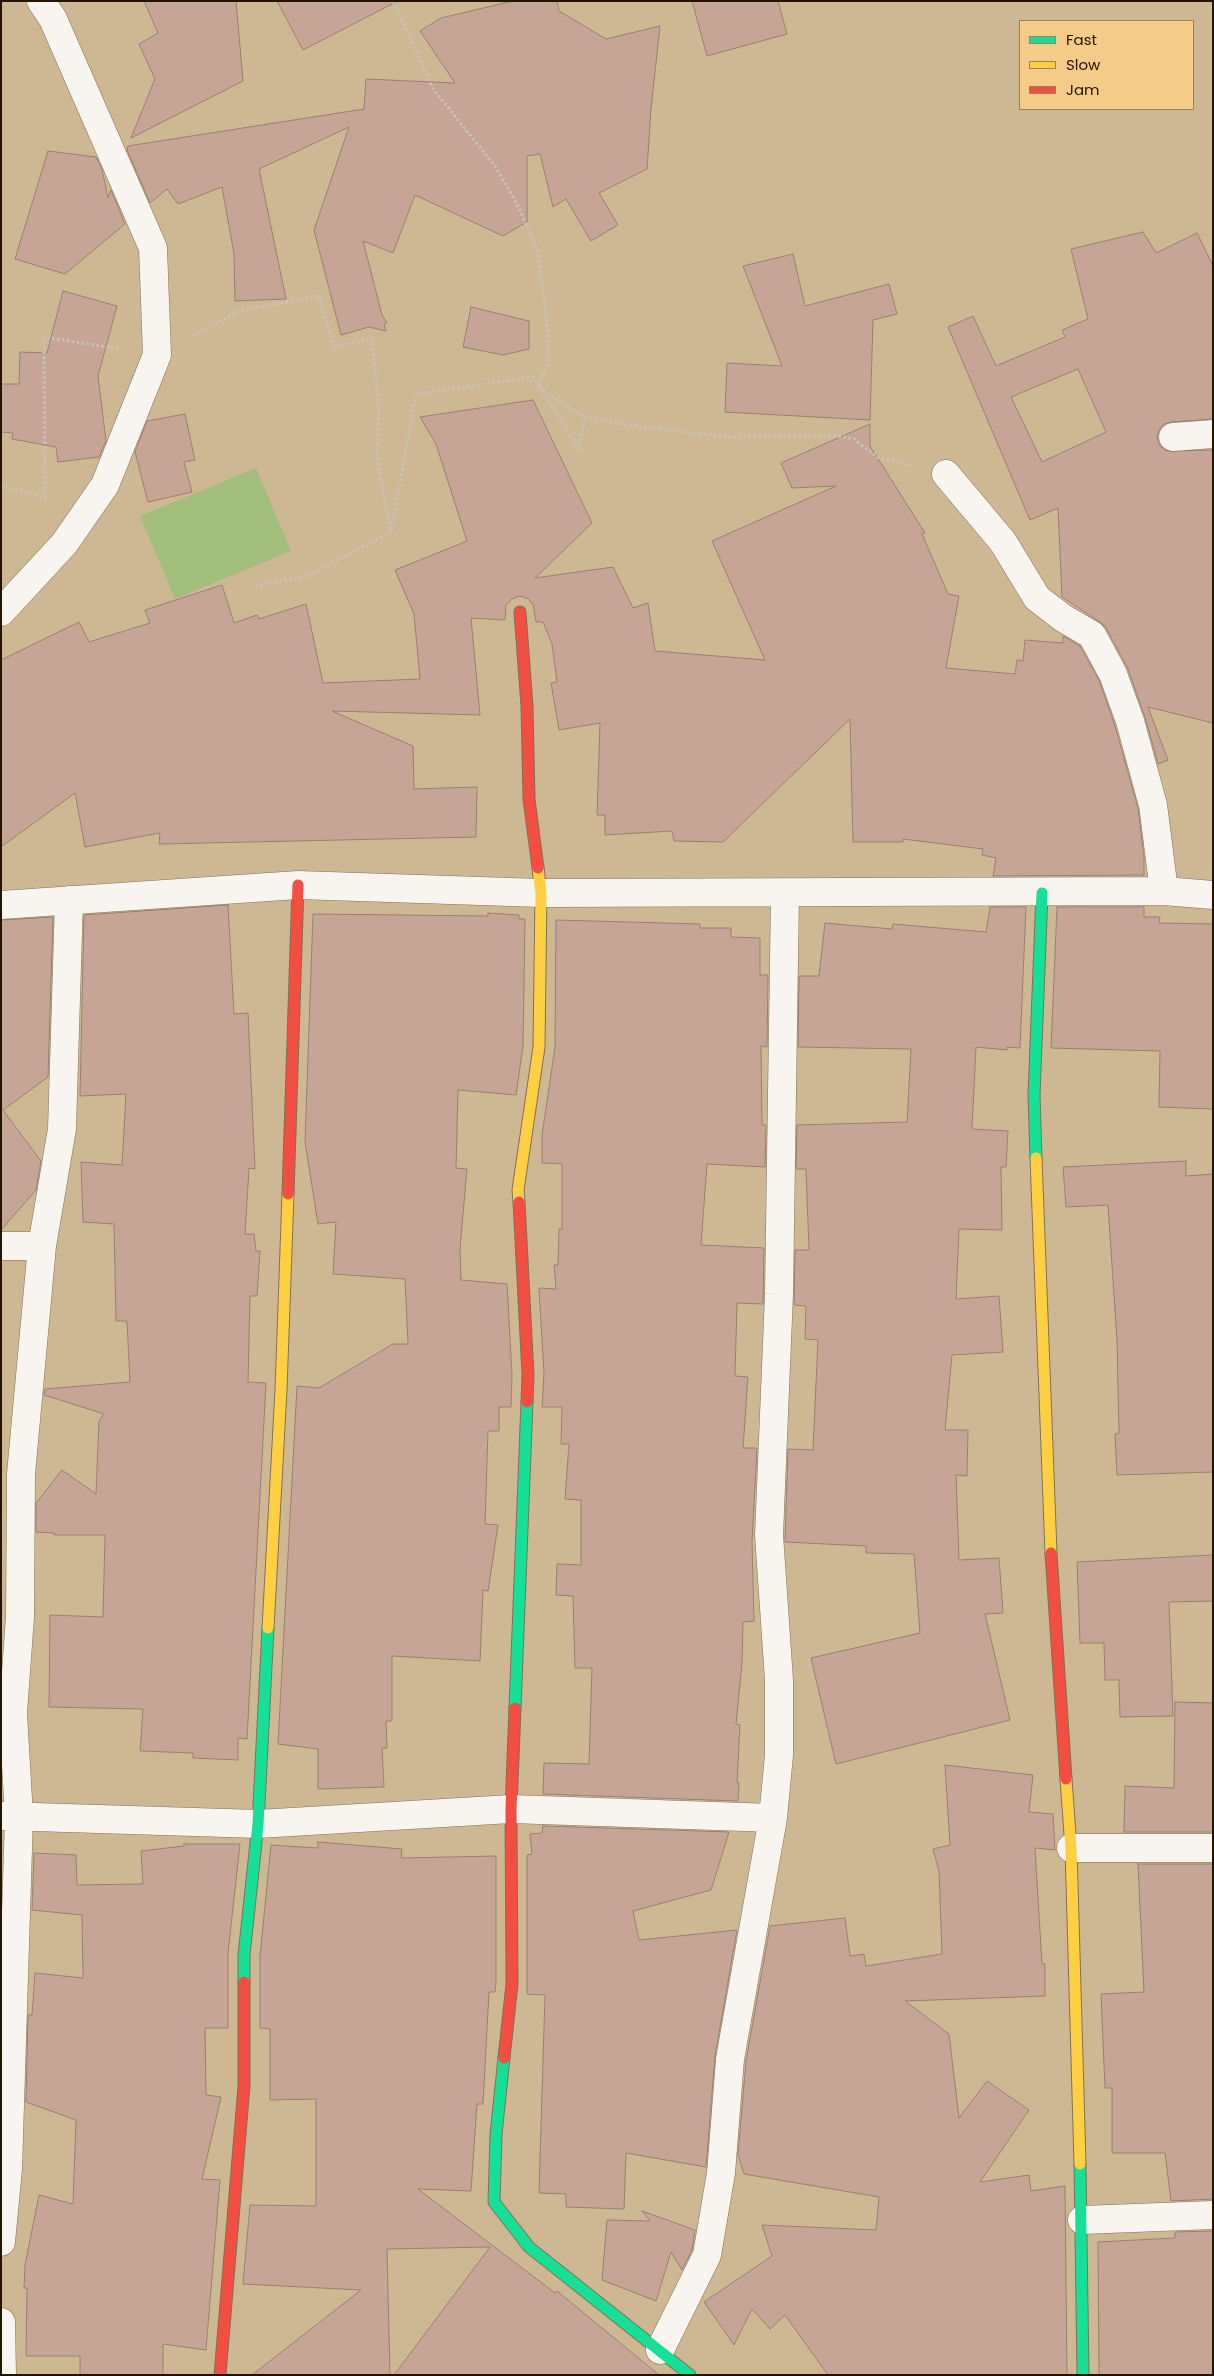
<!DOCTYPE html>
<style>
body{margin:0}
#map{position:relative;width:1214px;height:2376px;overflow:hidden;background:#ceb894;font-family:Poppins,sans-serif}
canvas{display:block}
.frame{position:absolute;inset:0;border:2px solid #231400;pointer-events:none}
.legend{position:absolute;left:1019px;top:20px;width:175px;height:90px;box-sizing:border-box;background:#f4cb88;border:1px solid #a08252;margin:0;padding:6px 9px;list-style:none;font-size:15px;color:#231400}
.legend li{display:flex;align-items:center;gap:10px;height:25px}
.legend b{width:25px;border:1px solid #a08252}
</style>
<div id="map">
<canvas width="1214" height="2376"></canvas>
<div class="frame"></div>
<ul class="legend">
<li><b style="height:6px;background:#16e098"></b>Fast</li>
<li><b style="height:6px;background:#ffcf43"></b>Slow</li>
<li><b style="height:6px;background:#f24e42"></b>Jam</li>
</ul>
</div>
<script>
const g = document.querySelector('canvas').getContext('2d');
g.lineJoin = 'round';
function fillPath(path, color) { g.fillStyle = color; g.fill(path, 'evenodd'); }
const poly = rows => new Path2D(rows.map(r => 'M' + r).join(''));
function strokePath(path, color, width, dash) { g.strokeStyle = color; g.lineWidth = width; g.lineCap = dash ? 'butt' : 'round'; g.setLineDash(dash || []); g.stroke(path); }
fillPath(poly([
 [256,468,291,551,175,599,140,516]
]), '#a1be7c');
const building = poly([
 [144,1,236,1,243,81,131,138,155,79,139,44,158,33,144,1],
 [277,1,398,1,303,50,277,1],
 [513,1,557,1,559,11,606,39,660,26,651,109,647,169,599,193,618,225,591,241,566,199,553,207,540,154,527,156,527,222,503,236,415,195,393,253,363,241,382,315,387,323,384,324,386,331,369,327,341,335,314,230,349,127,259,169,286,299,235,301,234,254,222,187,178,204,167,189,150,203,127,150,128,146,364,109,366,79,455,83,420,31,441,18,513,1],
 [692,1,778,1,787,34,707,56,692,1],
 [48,151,96,157,102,169,108,198,111,190,125,224,65,274,15,259,48,151],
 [1143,232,1156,253,1197,233,1213,266,1213,419,1171,422,1164,424,1159,430,1157,438,1160,446,1167,451,1213,450,1213,723,1148,707,1168,760,1158,764,1145,717,1128,669,1106,628,1100,622,1062,597,1058,508,1030,520,948,327,973,316,996,366,1065,337,1062,330,1088,319,1071,249,1143,232],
 [1078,369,1106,432,1042,462,1011,397,1078,369],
 [793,254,805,306,889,284,897,314,873,320,870,420,725,412,727,363,782,366,743,266,793,254],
 [63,291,117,306,98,376,106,441,99,457,58,462,56,447,12,439,13,433,1,432,1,384,19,384,20,352,47,353,63,291],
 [471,307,529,321,529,349,503,355,463,347,471,307],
 [533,400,592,523,535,578,613,567,633,608,648,603,655,651,765,660,712,541,836,486,792,488,781,463,870,424,870,446,925,533,922,534,948,594,959,596,946,668,1015,674,1017,660,1023,661,1025,640,1063,643,1063,636,1080,646,1099,680,1115,726,1138,808,1144,857,1144,875,993,876,996,858,982,855,983,849,903,839,903,842,853,842,850,719,723,842,674,841,672,831,605,835,605,815,597,815,600,723,559,730,551,683,557,682,552,644,543,622,536,622,533,604,527,598,519,596,512,599,506,605,505,620,471,618,480,715,332,711,413,746,414,789,477,787,476,837,159,844,160,833,85,847,75,793,1,847,1,660,79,622,89,642,150,623,145,610,222,585,234,623,257,615,259,619,306,604,323,683,420,679,414,614,395,570,467,541,436,444,420,417,533,400],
 [185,414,195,460,184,462,192,492,148,502,135,452,147,421,185,414],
 [228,905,234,1014,248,1013,255,1169,249,1168,245,1234,254,1234,256,1251,260,1251,257,1296,250,1296,248,1382,266,1383,247,1739,238,1738,238,1760,193,1758,193,1753,140,1751,143,1709,49,1707,50,1615,103,1617,105,1535,54,1535,54,1533,36,1532,36,1503,62,1470,96,1494,99,1421,104,1414,44,1395,45,1389,130,1382,127,1321,116,1321,114,1224,83,1222,81,1162,122,1165,126,1094,80,1096,84,915,228,905],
 [990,907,1026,907,1020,1048,1007,1047,1007,1050,976,1047,972,1129,1008,1131,1006,1167,1001,1167,1002,1230,959,1229,956,1299,999,1296,1003,1352,952,1355,945,1430,968,1430,967,1476,956,1475,959,1560,999,1558,1003,1613,985,1614,1010,1720,836,1764,811,1658,920,1633,914,1554,866,1553,866,1546,785,1542,788,1449,813,1450,818,1340,805,1339,806,1306,794,1305,795,1250,809,1250,806,1169,796,1169,797,1125,907,1122,911,1049,798,1047,799,976,819,976,825,923,892,929,893,924,986,932,990,907],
 [1057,907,1144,907,1144,917,1160,917,1159,923,1213,924,1213,1109,1159,1107,1160,1051,1051,1048,1057,907],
 [488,913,519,915,519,919,525,919,523,1046,516,1095,458,1090,456,1168,467,1169,460,1249,461,1280,507,1284,512,1375,511,1407,499,1407,499,1431,488,1431,485,1524,498,1525,488,1591,483,1590,480,1661,392,1656,392,1721,386,1721,387,1748,382,1748,384,1787,318,1789,318,1749,278,1744,297,1386,319,1388,393,1344,408,1344,405,1279,333,1274,336,1222,318,1224,305,1142,313,914,488,916,488,913],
 [53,917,48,1077,3,1110,41,1161,36,1190,1,1230,1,920,53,917],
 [556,920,700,924,700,928,731,928,731,937,760,938,760,975,768,975,767,1047,761,1046,762,1125,766,1125,765,1167,707,1164,701,1245,764,1248,763,1304,737,1303,735,1376,748,1377,743,1448,757,1448,752,1541,754,1621,743,1622,742,1663,736,1724,740,1725,737,1783,739,1783,738,1801,543,1794,544,1763,589,1764,592,1668,575,1668,573,1596,556,1595,557,1564,581,1565,581,1500,565,1499,569,1444,561,1444,562,1407,542,1407,544,1374,539,1288,556,1289,554,1265,558,1265,559,1229,562,1229,562,1164,542,1163,542,1135,555,1047,556,920],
 [1186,1161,1186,1176,1213,1174,1213,1472,1117,1475,1115,1434,1119,1433,1117,1340,1108,1205,1066,1207,1063,1167,1186,1161],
 [1213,1555,1213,1601,1169,1602,1173,1716,1120,1717,1119,1680,1105,1680,1104,1643,1080,1643,1077,1562,1213,1555],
 [1175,1702,1213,1703,1213,1832,1124,1832,1125,1786,1174,1788,1175,1702],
 [945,1765,1033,1775,1029,1812,1053,1814,1055,1850,1035,1848,1042,1964,1045,1964,1045,1996,905,2001,949,2034,959,2118,987,2081,1029,2110,980,2182,1029,2175,1031,2191,1065,2186,1067,2375,828,2375,785,2315,770,2329,752,2309,734,2345,704,2302,772,2256,762,2225,876,2230,879,2197,744,2174,738,2155,746,2061,770,1926,845,1918,850,1956,864,1954,866,1966,942,1954,939,1871,933,1849,950,1845,945,1765],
 [543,1826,729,1832,711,1890,633,1911,639,1940,737,1930,715,2056,706,2167,626,2153,624,2209,566,2207,566,2194,539,2193,545,1995,527,1994,527,1855,532,1854,530,1834,542,1833,543,1826],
 [318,1842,402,1849,401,1858,496,1856,496,1983,495,1992,489,1992,483,2104,477,2104,471,2191,418,2189,555,2293,557,2291,659,2375,394,2375,490,2247,387,2249,390,2375,252,2375,361,2290,243,2284,250,2205,316,2206,316,2099,270,2100,270,2029,260,2028,260,1956,271,1845,318,1848,318,1842],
 [184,1844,240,1844,228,1953,228,2028,205,2028,206,2095,221,2097,202,2179,220,2180,206,2350,163,2344,163,2375,80,2375,80,2356,26,2356,27,2288,24,2288,25,2265,39,2195,73,2204,76,2120,26,2102,28,2015,32,2015,35,1973,83,1978,82,1915,32,1910,34,1853,76,1855,77,1885,143,1884,141,1851,184,1846,184,1844],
 [1138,1864,1213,1864,1213,2199,1171,2201,1165,2153,1112,2153,1112,2088,1105,2088,1101,1994,1144,1992,1138,1864],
 [642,2211,695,2230,692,2250,682,2270,671,2252,656,2301,602,2280,607,2220,650,2221,642,2211],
 [1213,2231,1213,2375,1099,2375,1098,2242,1175,2238,1175,2232,1213,2231]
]);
fillPath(building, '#c7a596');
strokePath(building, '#988071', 1);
const street = poly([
 [1173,437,1213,434],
 [946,474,1003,542,1037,598,1063,618,1092,635,1113,674,1130,721,1153,805,1164,891],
 [1,612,64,544,105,485,157,355,153,248,53,19,41,1],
 [1,905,298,885,541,893,1164,891,1213,895],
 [1,1246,42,1246],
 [2,1816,258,1824,511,1809,773,1818],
 [1071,1848,1213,1848],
 [1082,2220,1213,2215],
 [1,2242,8,2169,19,1817,13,1713,20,1617,21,1474,42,1246,62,1129,69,900],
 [1,2322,2,2375],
 [660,2350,707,2255,721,2173,730,2059,773,1818,779,1755,779,1680,769,1535,779,1294,785,893]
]);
const fast = poly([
 [1036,1158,1034,1095,1042,893],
 [515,1708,527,1402],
 [244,1982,244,1955,258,1824,268,1628],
 [504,2058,496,2134,494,2202,529,2247,690,2375],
 [1080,2164,1083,2375]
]);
const slow = poly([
 [1036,1158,1051,1553],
 [519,1202,518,1190,539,1047,541,893,538,868],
 [268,1628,281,1390,288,1194],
 [1066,1779,1071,1848,1080,2164]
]);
const jam = poly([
 [520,612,527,706,529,799,538,868],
 [288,1194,298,885],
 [519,1202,528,1375,527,1402],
 [1051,1553,1066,1779],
 [504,2058,512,1984,511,1809,515,1708],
 [220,2375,244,2086,244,1982]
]);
strokePath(street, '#807256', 29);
strokePath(fast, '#807256', 13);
strokePath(slow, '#807256', 13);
strokePath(jam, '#807256', 13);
strokePath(poly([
 [393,1,433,89,495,166,516,202,538,251,547,321,549,362,538,385,552,397,585,417,646,428,730,437,838,436,854,439,877,457,911,466],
 [193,336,239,311,319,296,334,347,372,339,379,409,377,459,391,532],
 [1,485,45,498,44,337,120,349],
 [255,586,308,576,391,532,416,394,533,377,579,449,585,417]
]), '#c9c2b8', 3, [2.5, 2.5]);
strokePath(street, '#f8f4ef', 28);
strokePath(fast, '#16e098', 11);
strokePath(slow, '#ffcf43', 11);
strokePath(jam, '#f24e42', 11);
</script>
